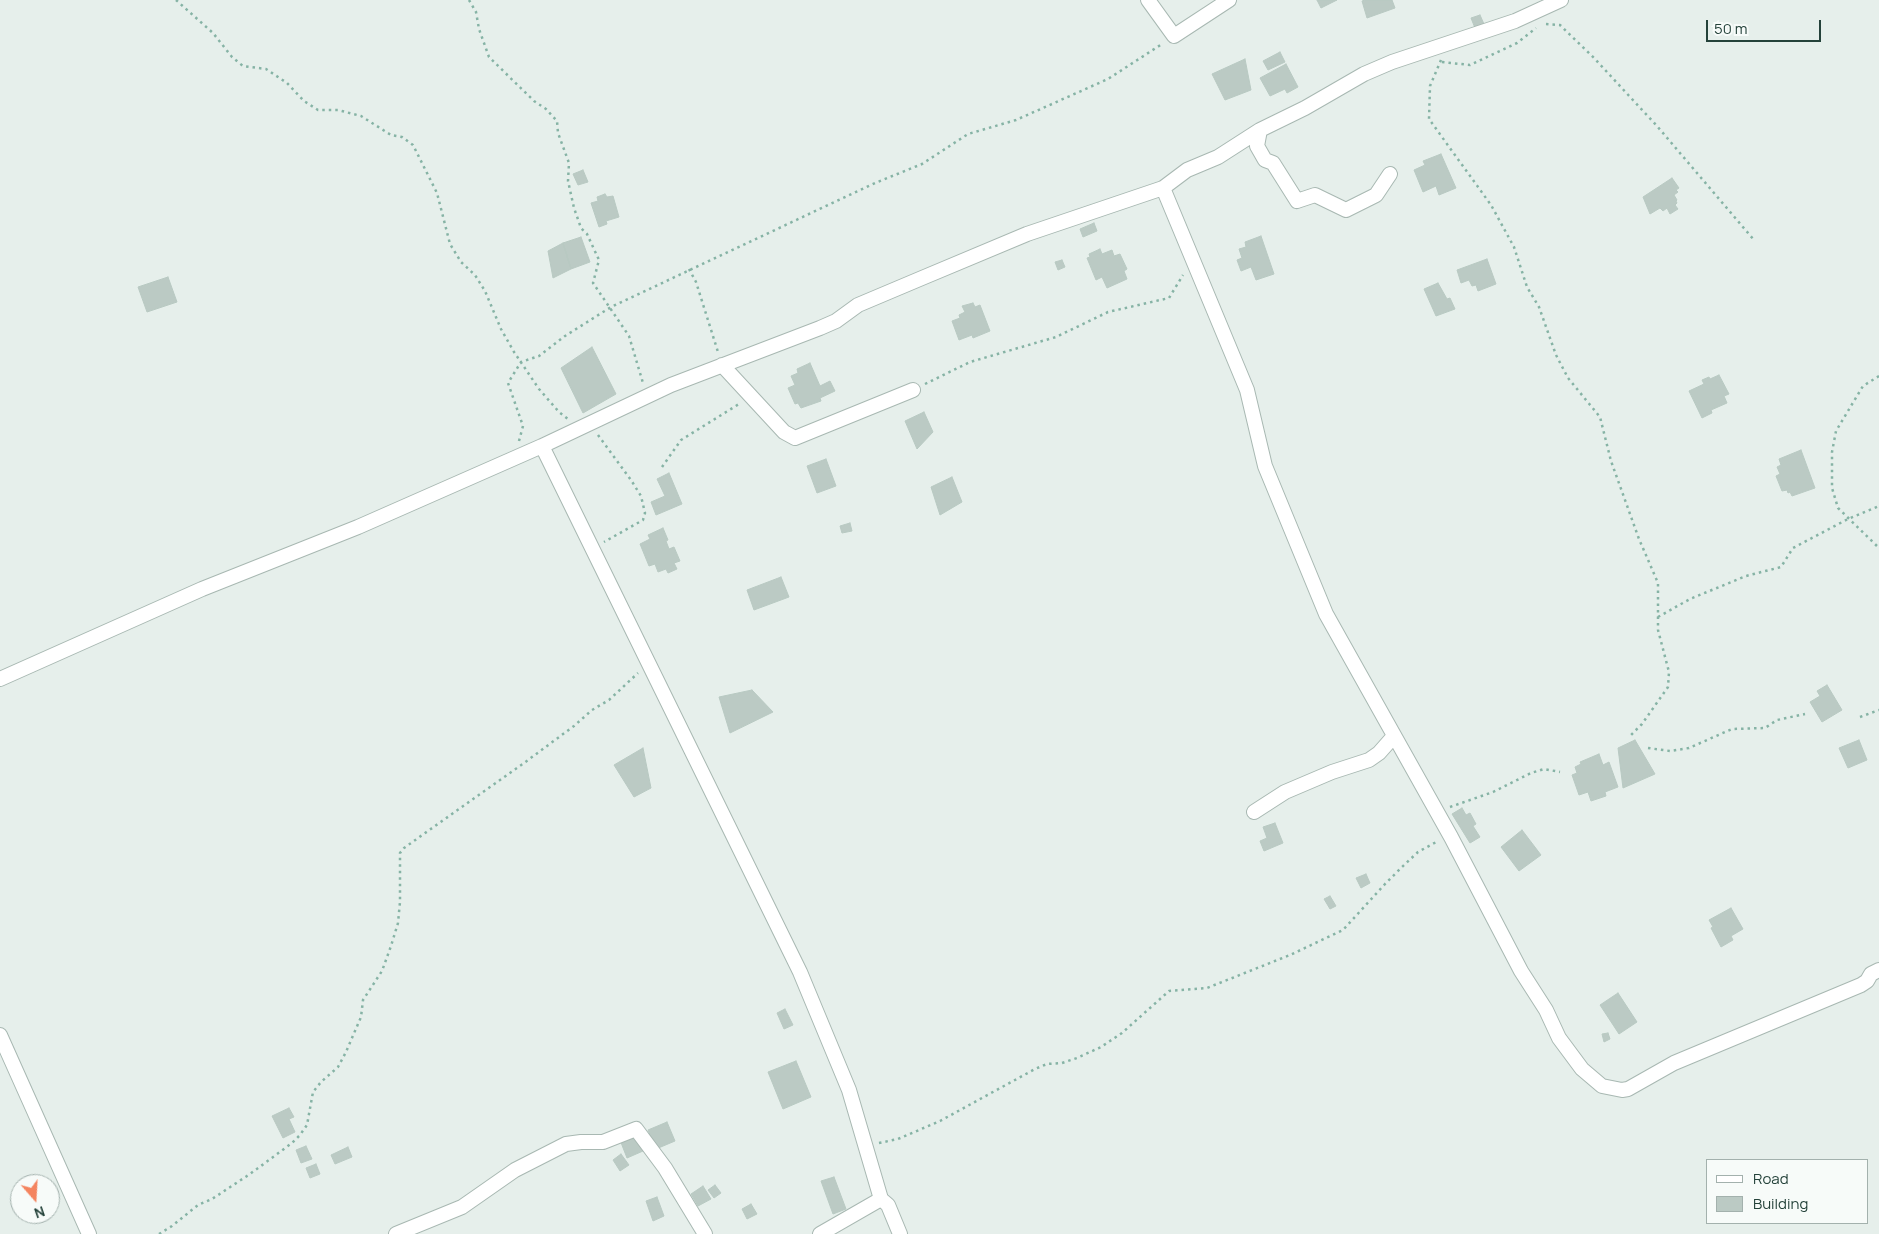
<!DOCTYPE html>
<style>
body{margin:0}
#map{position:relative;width:1879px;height:1234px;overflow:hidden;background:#e6efeb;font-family:Manrope,sans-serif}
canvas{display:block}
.legend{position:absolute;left:1706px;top:1159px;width:162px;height:65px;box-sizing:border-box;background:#f7fbf9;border:1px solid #a3b1ad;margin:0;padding:6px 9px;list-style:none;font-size:15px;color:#24423a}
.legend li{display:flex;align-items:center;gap:10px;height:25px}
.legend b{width:25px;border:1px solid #a3b1ad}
.north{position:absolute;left:10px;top:1174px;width:50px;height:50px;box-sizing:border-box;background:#f7fbf9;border:1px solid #a3b1ad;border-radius:50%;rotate:161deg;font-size:14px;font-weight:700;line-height:20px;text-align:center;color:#24423a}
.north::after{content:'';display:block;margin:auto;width:18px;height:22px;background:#f4845f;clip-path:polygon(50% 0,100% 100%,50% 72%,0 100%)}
.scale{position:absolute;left:1706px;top:20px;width:115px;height:22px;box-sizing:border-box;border:2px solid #24423a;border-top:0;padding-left:6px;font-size:15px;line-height:18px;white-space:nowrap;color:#24423a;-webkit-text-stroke:4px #f7fbf9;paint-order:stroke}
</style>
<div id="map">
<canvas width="1879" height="1234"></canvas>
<ul class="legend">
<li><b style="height:6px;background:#fff"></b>Road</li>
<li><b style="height:14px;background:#bbcac4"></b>Building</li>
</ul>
<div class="north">N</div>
<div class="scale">50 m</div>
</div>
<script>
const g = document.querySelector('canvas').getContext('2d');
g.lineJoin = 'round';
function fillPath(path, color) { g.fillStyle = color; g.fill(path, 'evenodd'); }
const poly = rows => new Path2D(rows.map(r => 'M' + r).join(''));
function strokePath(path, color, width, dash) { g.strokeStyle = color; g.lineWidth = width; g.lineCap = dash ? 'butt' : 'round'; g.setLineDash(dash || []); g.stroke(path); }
const building = poly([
 [1317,0,1337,0,1321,8,1317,0],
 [1365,0,1392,0,1395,8,1367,18,1362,1,1365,0],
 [1480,15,1484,24,1475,28,1471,18,1480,15],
 [1280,52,1285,62,1268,70,1263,61,1280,52],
 [1245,59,1251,90,1225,100,1212,74,1245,59],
 [1286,64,1298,87,1287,93,1285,89,1270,96,1260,78,1286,64],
 [1441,154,1456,188,1439,195,1436,186,1423,192,1414,170,1425,165,1423,161,1441,154],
 [583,170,588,182,578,185,573,174,583,170],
 [1672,178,1679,188,1676,190,1678,192,1674,195,1677,200,1676,201,1677,203,1675,205,1678,209,1670,214,1667,208,1663,211,1660,208,1650,214,1643,197,1672,178],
 [605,194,607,197,613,196,619,217,606,221,607,224,599,227,591,203,598,201,597,197,605,194],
 [1094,223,1097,231,1083,237,1080,229,1094,223],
 [1261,236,1274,274,1256,280,1251,267,1241,271,1237,260,1242,258,1239,249,1246,247,1245,242,1261,236],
 [581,237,590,262,571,269,563,243,581,237],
 [563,243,571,269,553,278,548,251,563,243],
 [1100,249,1102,254,1112,250,1114,256,1120,254,1127,269,1124,271,1127,279,1107,288,1102,277,1096,280,1087,258,1090,257,1089,254,1100,249],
 [1487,259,1496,284,1478,291,1476,285,1472,286,1469,280,1461,283,1457,270,1487,259],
 [1062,260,1065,267,1058,270,1055,262,1062,260],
 [168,277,177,302,147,312,138,287,168,277],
 [1438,283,1447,299,1450,298,1455,309,1436,316,1424,289,1438,283],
 [973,303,975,307,980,305,990,331,973,338,972,335,959,340,952,321,960,318,959,315,965,312,962,306,973,303],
 [592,347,616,394,583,413,561,368,592,347],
 [810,363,820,386,830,381,835,391,820,398,821,401,801,408,798,403,795,404,788,388,795,385,791,376,798,373,797,369,810,363],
 [1719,375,1729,394,1724,396,1727,403,1711,410,1712,413,1702,418,1689,391,1704,384,1702,380,1709,377,1710,379,1719,375],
 [924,412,933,432,917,449,905,421,924,412],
 [1801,450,1815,488,1792,496,1790,492,1788,493,1787,490,1782,491,1776,476,1780,474,1777,467,1781,465,1779,459,1801,450],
 [826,459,836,486,817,493,807,466,826,459],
 [669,473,682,504,656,515,651,502,665,496,657,479,669,473],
 [952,477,962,502,940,515,931,487,952,477],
 [850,523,852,531,842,533,840,526,850,523],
 [663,528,668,540,666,541,669,549,674,547,680,561,674,563,677,569,668,573,666,569,658,572,655,564,649,566,640,544,650,539,648,535,663,528],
 [781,577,789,597,754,610,747,590,781,577],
 [1827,685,1842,710,1822,722,1810,702,1820,696,1817,691,1827,685],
 [752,690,773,712,730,733,719,697,752,690],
 [1635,740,1655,774,1623,788,1618,748,1635,740],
 [1859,740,1867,760,1848,768,1839,748,1859,740],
 [643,748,651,788,634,797,614,765,643,748],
 [1599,754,1603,765,1609,762,1618,787,1605,792,1606,796,1591,801,1588,792,1579,795,1572,775,1577,773,1575,767,1581,764,1580,762,1599,754],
 [1462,808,1466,815,1470,813,1476,824,1473,826,1480,837,1470,843,1452,814,1462,808],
 [1275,823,1283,843,1264,851,1260,841,1267,838,1263,827,1275,823],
 [1522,830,1541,855,1519,871,1501,847,1522,830],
 [1366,874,1370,883,1361,888,1356,878,1366,874],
 [1330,896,1336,906,1330,909,1324,899,1330,896],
 [1731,908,1743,929,1731,936,1733,940,1721,947,1711,928,1713,927,1709,920,1731,908],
 [1618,993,1637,1022,1619,1034,1600,1005,1618,993],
 [785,1009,793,1025,784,1029,777,1013,785,1009],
 [1608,1033,1610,1039,1604,1042,1602,1034,1608,1033],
 [796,1061,811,1097,783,1109,768,1072,796,1061],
 [289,1108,294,1117,289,1119,295,1132,283,1138,272,1116,289,1108],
 [667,1122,675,1141,656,1149,648,1130,667,1122],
 [636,1133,643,1151,627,1158,620,1140,636,1133],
 [306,1146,312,1159,301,1163,296,1150,306,1146],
 [348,1147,352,1157,335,1164,331,1155,348,1147],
 [621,1154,629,1165,620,1171,613,1160,621,1154],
 [316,1164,320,1174,310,1178,306,1168,316,1164],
 [834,1177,846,1209,833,1214,821,1181,834,1177],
 [715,1185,721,1193,714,1198,708,1190,715,1185],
 [703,1186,711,1199,698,1206,691,1194,703,1186],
 [657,1197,664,1216,653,1221,646,1201,657,1197],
 [751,1204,757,1214,747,1219,742,1209,751,1204]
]);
fillPath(building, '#bbcac4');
strokePath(building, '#b8c9c2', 1);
const minor = poly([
 [1148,0,1174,36,1229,0],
 [1260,130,1257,146,1265,160,1273,163,1297,201,1315,195,1346,210,1376,195,1390,174],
 [1163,188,1247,390,1265,466,1326,614,1451,837,1521,971,1546,1010,1559,1038,1582,1069,1602,1086,1622,1090,1628,1089,1674,1063,1861,985,1867,981,1871,974,1879,970],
 [722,365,784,432,795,438,913,390],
 [542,446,800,972,849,1090,881,1199,888,1205,900,1234],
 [0,679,202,589,358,527,542,446,671,385,820,328,836,321,858,305,922,278,1027,234,1163,188,1187,170,1218,157,1260,130,1305,108,1364,74,1392,62,1515,21,1561,0],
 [1254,812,1285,792,1332,772,1369,760,1379,753,1394,736],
 [0,1035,89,1234],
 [396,1234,462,1207,515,1170,566,1144,581,1142,603,1142,636,1129,665,1168,705,1234],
 [820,1234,881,1199]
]);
strokePath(minor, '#a8b8b2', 16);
strokePath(poly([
 [176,0,213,33,232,57,243,66,266,69,287,83,304,101,318,110,338,110,361,116,391,135,402,137,413,145,437,193,450,244,461,262,475,275,485,291,501,329,514,352,539,389,559,412,568,419],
 [469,0,476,12,479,29,489,57,534,101,546,109,557,121,558,133,569,163,568,181,574,208,581,228,587,234,599,260,593,283,629,336,643,383],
 [1546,24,1560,25,1594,58,1657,126,1754,240],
 [1441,60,1430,86,1429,119,1491,205,1514,247,1527,287,1539,307,1556,355,1568,378,1600,417,1611,461,1639,539,1658,583,1658,630,1669,672,1668,687,1642,724,1631,735],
 [1442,62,1470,65,1517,43,1536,28],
 [689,269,696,282,718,352],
 [1879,376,1863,386,1836,431,1832,452,1832,488,1838,508,1879,548],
 [925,384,970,362,1056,337,1108,312,1169,298,1183,275],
 [598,435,631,480,641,496,645,513,643,520,604,542],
 [519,441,523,426,508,383,521,362,539,356,565,336,611,307,875,183,922,164,968,134,1016,120,1108,79,1162,44],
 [662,467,681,440,739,404],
 [1658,617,1690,599,1746,576,1781,567,1793,548,1848,519,1879,506],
 [1860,717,1879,710],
 [1648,748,1670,751,1689,748,1732,729,1765,728,1777,720,1805,714],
 [1450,807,1493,792,1531,773,1544,769,1560,772],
 [879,1143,898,1139,940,1121,1035,1069,1047,1064,1062,1063,1077,1058,1101,1047,1122,1033,1169,991,1207,988,1290,955,1343,930,1385,884,1402,867,1418,852,1438,841],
 [159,1234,172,1226,198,1205,212,1199,250,1174,292,1143,300,1135,307,1125,313,1092,321,1082,338,1067,346,1052,361,1017,363,1000,382,971,391,946,398,923,400,902,400,853,404,848,524,763,574,726,592,710,609,700,638,673]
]), '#86b3a5', 2.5, [2.5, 4]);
strokePath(minor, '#fff', 14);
</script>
